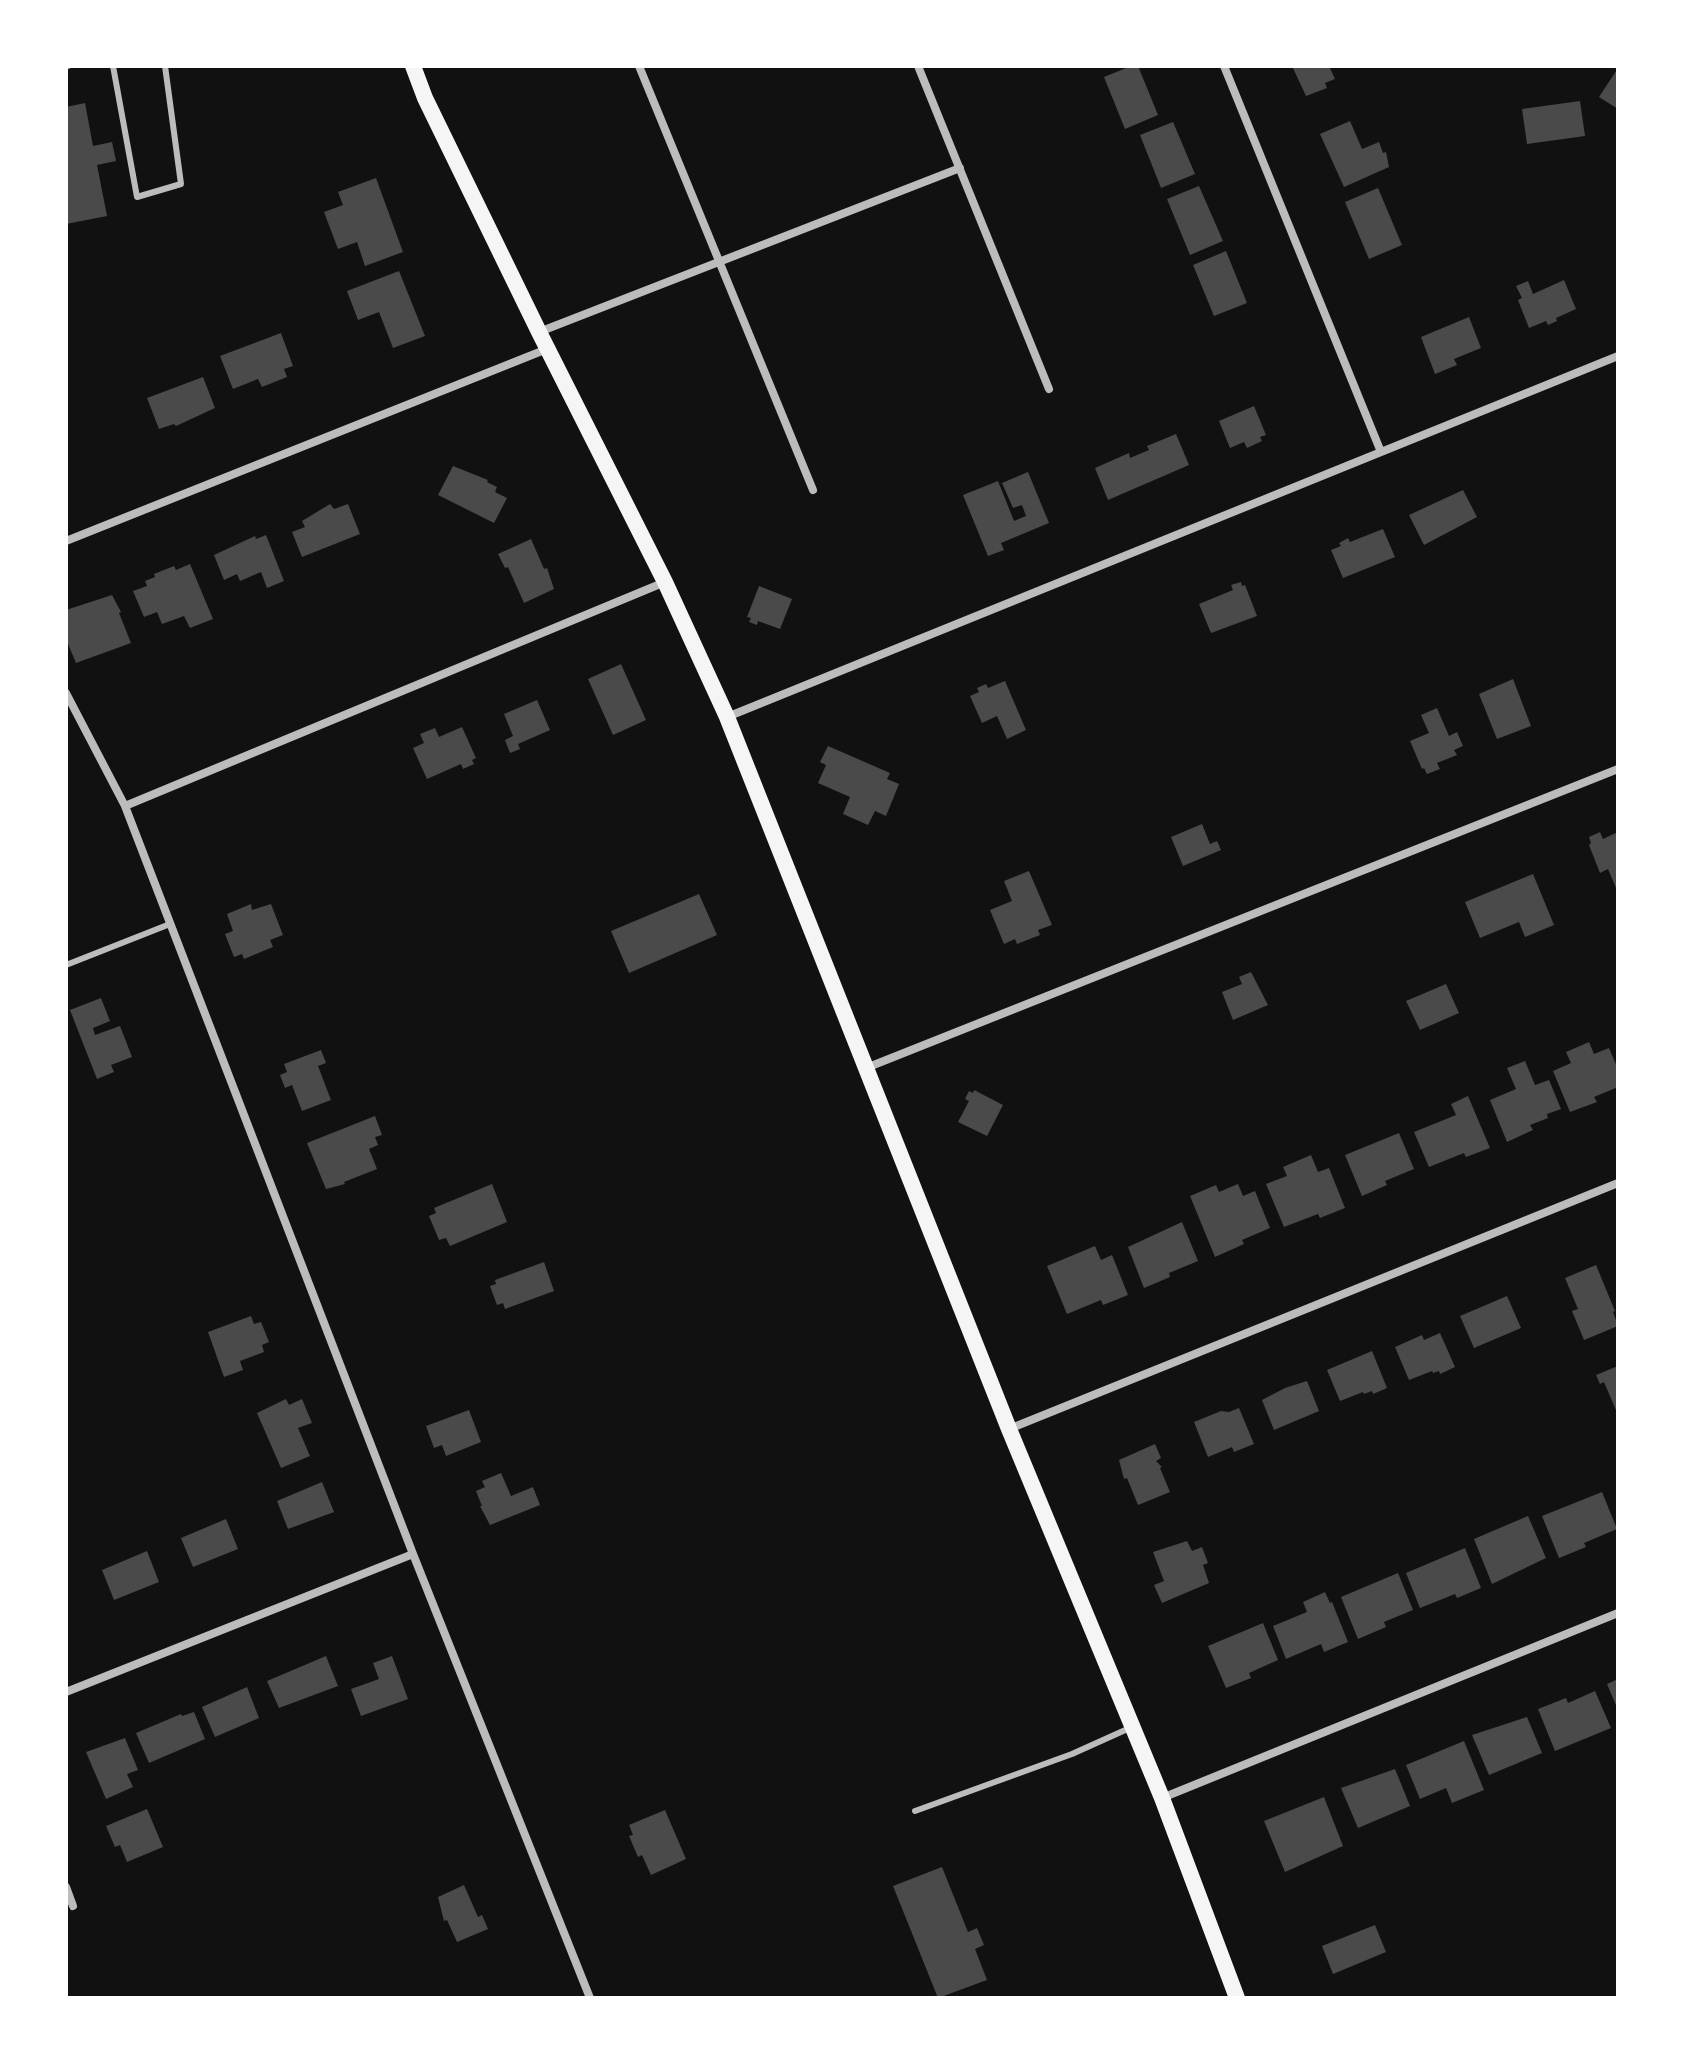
<!DOCTYPE html>
<style>
body{margin:0}
#map{position:relative;width:1684px;height:2064px;overflow:hidden;background:#111;font-family:"Asap Condensed",sans-serif}
canvas{display:block}
.frame{position:absolute;inset:0;border:68px solid #fff;pointer-events:none}
</style>
<div id="map">
<canvas width="1684" height="2064"></canvas>
<div class="frame"></div>
</div>
<script>
const g = document.querySelector('canvas').getContext('2d');
g.lineJoin = 'round';
function fillPath(path, color) { g.fillStyle = color; g.fill(path, 'evenodd'); }
const poly = rows => new Path2D(rows.map(r => 'M' + r).join(''));
function strokePath(path, color, width, dash) { g.strokeStyle = color; g.lineWidth = width; g.lineCap = dash ? 'butt' : 'round'; g.setLineDash(dash || []); g.stroke(path); }
fillPath(poly([
 [1131,66,1138,66,1158,115,1125,129,1104,77],
 [1292,66,1329,66,1335,79,1325,83,1327,88,1306,96],
 [1618,68,1618,109,1599,97],
 [1580,101,1585,136,1527,144,1522,109],
 [85,103,93,146,112,142,116,161,97,165,107,216,66,224,66,107],
 [1350,121,1362,149,1379,142,1383,153,1386,152,1389,167,1344,187,1320,134],
 [1173,122,1195,174,1161,188,1140,135],
 [376,178,403,252,365,266,357,242,338,249,324,212,343,205,338,192],
 [1199,186,1223,241,1190,255,1167,199],
 [1378,188,1402,245,1369,259,1345,202],
 [1226,251,1247,303,1214,316,1193,265],
 [399,271,425,336,393,348,379,312,358,320,347,291],
 [1564,280,1576,309,1556,318,1557,321,1548,325,1546,321,1529,328,1518,300,1522,298,1516,286,1528,281,1533,294],
 [1469,317,1481,348,1454,359,1457,365,1435,374,1421,337],
 [281,333,293,366,284,369,287,377,262,387,258,379,233,389,220,356],
 [203,377,215,408,176,426,174,424,159,429,147,398],
 [1254,406,1266,435,1260,437,1262,441,1247,448,1244,442,1230,448,1219,421],
 [1176,434,1189,465,1108,500,1095,468,1129,453,1130,458,1149,450,1147,446],
 [453,466,488,480,487,482,497,487,495,492,507,498,494,523,438,495],
 [1028,472,1049,523,1001,543,1004,550,988,556,963,495,998,481,1014,521,1026,516,1022,505,1013,508,1002,483],
 [1463,490,1477,517,1424,545,1409,515],
 [330,504,334,509,348,504,360,534,302,557,292,532,305,527,302,521],
 [1383,529,1395,557,1343,578,1331,550,1341,546,1339,543,1348,538,1350,542],
 [266,535,284,581,267,588,261,572,240,581,237,574,224,580,214,555,255,536,256,539],
 [531,539,544,569,547,568,554,589,524,603,508,567,505,568,498,554],
 [190,564,213,619,190,628,184,616,162,624,157,612,144,617,133,591,147,586,145,581,155,577,154,574,174,566,176,570],
 [1241,582,1242,586,1245,585,1257,616,1211,633,1199,604,1233,590,1231,585],
 [759,586,792,599,780,629,758,621,757,625,749,622,751,618,747,617],
 [112,595,121,612,119,613,131,643,76,663,66,639,66,610],
 [621,664,646,720,613,735,588,679],
 [1513,679,1531,726,1497,739,1479,694],
 [1005,681,1026,730,1007,739,997,716,982,723,970,696,979,692,977,688,986,684,988,688],
 [537,700,550,730,518,744,520,749,510,753,505,740,513,736,504,714],
 [1437,708,1449,736,1457,732,1463,746,1454,750,1457,755,1437,763,1440,769,1427,774,1424,768,1422,769,1410,741,1429,733,1421,715],
 [462,727,476,758,472,760,474,764,463,769,461,764,427,779,413,748,424,743,420,734,435,728,439,737],
 [828,746,890,773,887,779,899,784,886,816,875,811,868,825,843,814,850,797,818,783,826,765,820,762],
 [1202,824,1210,844,1217,841,1221,850,1183,866,1171,837],
 [1600,832,1603,839,1618,832,1618,887,1616,888,1608,869,1600,873,1589,845,1591,843,1589,837],
 [1029,871,1052,925,1038,930,1040,935,1017,944,1015,939,1004,944,990,910,1012,901,1004,881],
 [1533,874,1554,925,1525,937,1519,922,1480,938,1465,902],
 [699,894,717,935,629,973,611,931],
 [251,904,252,910,271,904,283,935,270,940,273,947,244,959,242,954,234,957,225,934,233,931,227,914],
 [1251,972,1268,1005,1233,1020,1222,992,1242,984,1239,977],
 [1446,984,1459,1013,1420,1030,1406,1001],
 [101,998,110,1021,93,1028,95,1035,120,1026,132,1057,111,1065,114,1072,97,1079,70,1010],
 [1589,1042,1594,1054,1609,1048,1618,1069,1618,1087,1594,1097,1597,1102,1570,1112,1553,1071,1571,1063,1566,1052],
 [321,1050,326,1063,318,1066,331,1100,302,1111,292,1085,285,1088,280,1075,287,1072,284,1064],
 [1525,1061,1535,1085,1549,1080,1561,1109,1547,1114,1548,1118,1530,1125,1533,1130,1507,1142,1490,1100,1516,1089,1507,1068],
 [974,1090,1003,1105,987,1136,958,1122,969,1101,965,1099,969,1091,973,1093],
 [1468,1096,1490,1148,1466,1157,1464,1153,1429,1167,1414,1132,1456,1115,1451,1104],
 [375,1116,382,1135,375,1137,378,1145,369,1149,377,1169,344,1182,345,1184,326,1189,307,1143],
 [1399,1133,1414,1169,1385,1181,1387,1185,1362,1196,1345,1155],
 [1311,1155,1318,1172,1329,1168,1345,1208,1320,1218,1318,1214,1284,1227,1266,1184,1287,1176,1283,1167],
 [492,1184,507,1222,450,1246,446,1238,439,1240,429,1216,436,1213,434,1208],
 [1238,1184,1243,1196,1255,1191,1270,1228,1242,1240,1244,1244,1215,1257,1190,1196,1216,1185,1219,1192],
 [1182,1222,1198,1261,1169,1273,1170,1277,1144,1288,1128,1247],
 [1095,1246,1101,1260,1112,1255,1128,1295,1103,1305,1101,1300,1067,1314,1047,1266],
 [544,1262,554,1291,505,1309,503,1303,497,1305,490,1286,496,1284,495,1280],
 [1596,1265,1615,1311,1613,1312,1618,1326,1584,1340,1572,1311,1578,1309,1565,1278],
 [1507,1296,1521,1328,1474,1348,1460,1316],
 [251,1316,254,1324,261,1322,269,1342,262,1345,264,1352,240,1361,243,1370,224,1377,208,1332],
 [1440,1333,1455,1367,1440,1374,1439,1371,1433,1373,1432,1371,1409,1380,1395,1347,1422,1335,1424,1340],
 [1372,1351,1387,1388,1373,1394,1372,1391,1364,1394,1363,1392,1340,1401,1327,1370],
 [1618,1366,1618,1415,1604,1382,1600,1384,1596,1375],
 [1307,1381,1319,1411,1274,1430,1262,1400,1285,1388],
 [286,1399,289,1405,302,1399,312,1423,298,1428,310,1456,281,1468,257,1413],
 [1239,1408,1254,1444,1234,1452,1232,1447,1208,1457,1194,1422,1221,1411,1229,1412],
 [469,1410,481,1442,446,1456,442,1445,434,1448,426,1426],
 [1155,1444,1161,1458,1156,1461,1162,1467,1160,1468,1170,1492,1138,1505,1127,1478,1124,1479,1119,1460],
 [501,1473,511,1496,533,1487,540,1505,490,1525,480,1506,482,1506,476,1491,485,1487,482,1481],
 [322,1482,334,1512,288,1529,277,1501],
 [1602,1492,1617,1529,1584,1543,1586,1547,1559,1558,1542,1516],
 [1528,1516,1546,1558,1492,1584,1474,1539],
 [226,1519,238,1549,193,1567,181,1538],
 [1187,1541,1192,1551,1202,1547,1208,1563,1203,1565,1209,1583,1162,1603,1154,1585,1164,1581,1153,1552],
 [1465,1548,1481,1588,1457,1598,1455,1594,1420,1608,1406,1573],
 [147,1551,159,1582,114,1600,102,1570],
 [1398,1573,1413,1610,1384,1622,1386,1627,1358,1639,1341,1597],
 [1325,1592,1330,1603,1332,1602,1348,1642,1324,1652,1321,1644,1286,1659,1273,1626,1307,1612,1303,1602],
 [1263,1623,1278,1660,1249,1673,1251,1678,1226,1688,1208,1646],
 [326,1656,338,1686,279,1708,267,1681],
 [392,1656,408,1699,361,1716,351,1689,379,1679,373,1663],
 [1618,1679,1618,1710,1607,1684],
 [247,1687,259,1718,215,1737,202,1707],
 [1595,1691,1611,1728,1555,1751,1538,1709,1566,1698,1568,1703],
 [194,1712,205,1739,149,1763,136,1733,181,1714,182,1716],
 [1527,1717,1542,1753,1489,1775,1472,1735],
 [125,1738,138,1770,127,1774,133,1787,106,1799,86,1752],
 [1464,1741,1484,1790,1452,1803,1446,1788,1420,1799,1406,1765],
 [1395,1769,1410,1806,1358,1828,1341,1788],
 [1324,1797,1343,1846,1285,1872,1264,1821],
 [147,1809,163,1847,127,1862,120,1845,115,1847,106,1826],
 [665,1810,686,1859,651,1875,642,1855,638,1857,629,1836,633,1835,629,1825],
 [942,1867,968,1932,977,1928,984,1945,975,1949,987,1980,938,1998,893,1886],
 [464,1885,478,1917,482,1915,488,1929,457,1942,447,1920,444,1921,438,1897],
 [1375,1925,1386,1952,1333,1974,1322,1946]
]), '#4a4a4a');
strokePath(poly([
 [66,66,68,66],
 [113,66,137,197,181,184,165,66],
 [66,965,170,924],
 [915,1811,1072,1754,1132,1727]
]), '#bcbcbc', 6);
strokePath(poly([
 [639,66,813,490],
 [918,66,1049,389],
 [1224,66,1381,452],
 [539,332,960,168],
 [66,541,547,349],
 [66,693,125,806,413,1554,590,1998],
 [727,717,1618,356],
 [125,806,665,582],
 [866,1068,1618,769],
 [1009,1429,1618,1183],
 [66,1692,413,1554],
 [1162,1798,1618,1613],
 [66,1887,73,1906]
]), '#bcbcbc', 8);
strokePath(poly([
 [413,66,425,98,539,332,665,582,727,717,1009,1429,1162,1798,1237,1998]
]), '#f5f5f5', 16);
</script>
